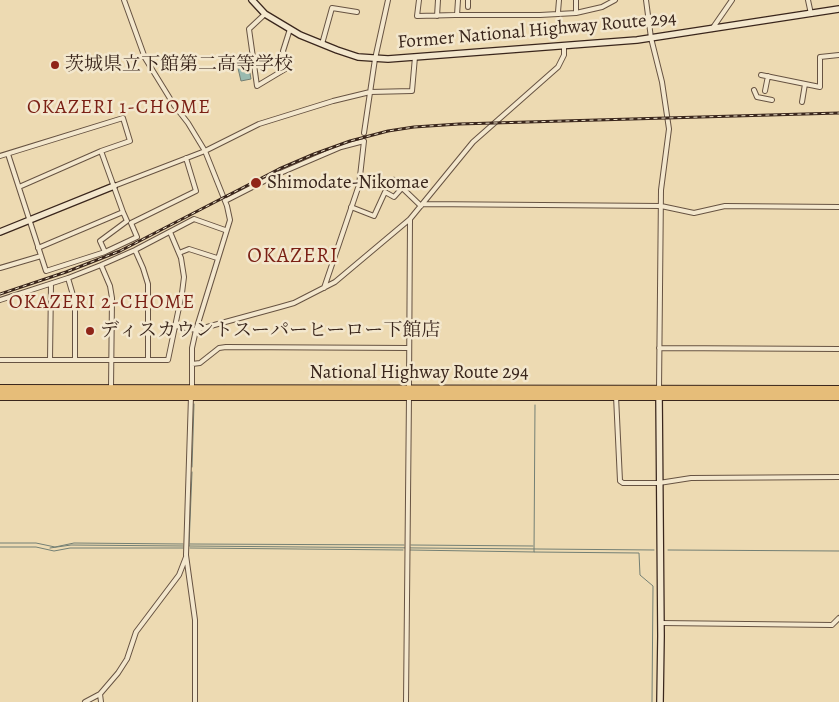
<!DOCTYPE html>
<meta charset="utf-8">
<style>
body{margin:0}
canvas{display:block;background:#eddab2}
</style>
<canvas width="839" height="702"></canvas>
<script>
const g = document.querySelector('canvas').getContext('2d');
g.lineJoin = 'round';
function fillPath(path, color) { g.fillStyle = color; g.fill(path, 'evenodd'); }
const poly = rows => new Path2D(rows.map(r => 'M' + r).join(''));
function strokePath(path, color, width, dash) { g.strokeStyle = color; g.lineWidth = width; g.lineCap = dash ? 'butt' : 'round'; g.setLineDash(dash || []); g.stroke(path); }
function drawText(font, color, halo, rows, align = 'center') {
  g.font = font + ' Alegreya,"Noto Serif JP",serif'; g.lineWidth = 5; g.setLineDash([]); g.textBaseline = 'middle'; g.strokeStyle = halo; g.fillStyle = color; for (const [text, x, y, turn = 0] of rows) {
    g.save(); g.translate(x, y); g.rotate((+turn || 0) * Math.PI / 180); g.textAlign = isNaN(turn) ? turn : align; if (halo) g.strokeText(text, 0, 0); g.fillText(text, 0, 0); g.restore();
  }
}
const water = poly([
 [248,62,251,79,241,81,237,64,248,62]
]);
fillPath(water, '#99baaf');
strokePath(water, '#737f74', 1);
strokePath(poly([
 [535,405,534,552,639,553,640,575,653,586,652,702],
 [192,467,194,404],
 [192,472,189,546,654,550],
 [0,543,36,543,55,547,74,543,183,544],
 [190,544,404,545],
 [411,545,533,546],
 [0,547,36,547,54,551,70,548,183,548],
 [50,548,71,545,183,546],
 [190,548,403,550],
 [409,550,534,552],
 [668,550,839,551]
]), '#737f74', 1);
const street = poly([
 [124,0,145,58,174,105,188,123,205,151,227,206,230,220,196,330,192,348,192,389],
 [419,0,417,16,455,15,540,15,576,13,602,7,615,0],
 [646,0,651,38,662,82,669,129,661,190,659,390],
 [808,0,811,14],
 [468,7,468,0],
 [576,11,576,0],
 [558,12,559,0],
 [265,14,249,29,257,86,287,68,283,51,290,29],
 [457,15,458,0],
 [437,16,438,0],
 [712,29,732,0],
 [322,44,332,8,357,12],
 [761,75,820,87,820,57,839,55],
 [754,90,757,97,772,100],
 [765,91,768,76],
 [802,102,805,84],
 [364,133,375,59,388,0],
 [8,154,46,271,105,252,137,237,131,223,196,191,186,158],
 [0,156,123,118,130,141,101,151,123,212,38,248],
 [394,180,421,206],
 [114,186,205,151,259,124,333,101,370,92,412,91,415,57],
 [19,187,101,151],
 [225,201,278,174,341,147,364,141,359,185,324,288],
 [423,204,661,206,694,213,725,206,839,207],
 [351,207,374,216,385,192,394,197,402,188],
 [135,250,143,268,148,284,148,360],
 [105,252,100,241,127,221,123,212],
 [179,253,189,249,217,258],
 [101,265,110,286,112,298,111,388],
 [0,268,41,256],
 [68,278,75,302,75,360],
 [0,300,68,278,101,265,135,250,194,219,225,230],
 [176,326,196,330,280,307,294,303,335,282,410,219,473,142,558,67,564,55,564,46],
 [659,348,839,349],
 [0,360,168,360,182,293,184,277,181,258,170,232],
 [50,360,51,284],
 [192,364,200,363,219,348,226,347,408,348],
 [409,389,410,219],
 [191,396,186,555,195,620,195,702],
 [616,396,620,481,623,483,659,483,691,478,839,477],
 [661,623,832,625,839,618],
 [100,694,101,702],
 [85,702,100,694,118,673,127,659,136,632,179,575,186,557],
 [406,702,409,396]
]);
const secondary = poly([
 [252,0,265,14,300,35,337,50,358,57,388,59,637,40,839,9],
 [0,232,114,186],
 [659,394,661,636,660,702]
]);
const highway = poly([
 [0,389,839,390],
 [0,396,839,396]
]);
strokePath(street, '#675342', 6);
strokePath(secondary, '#3a261c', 8);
strokePath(highway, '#3a261c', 10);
strokePath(street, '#f3e7cd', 4);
strokePath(secondary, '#f3e7cd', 5.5);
strokePath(highway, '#e6bd79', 8);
const rail = poly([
 [0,294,66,272,120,251,279,169,314,154,350,141,388,131,414,127,459,124,839,113]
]);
strokePath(rail, '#3a261c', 3);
strokePath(rail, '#f3e7cd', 1, [4]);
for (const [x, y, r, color] of [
 [55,65,5,"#8f2418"],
 [256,183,6,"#8f2418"],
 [90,331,5,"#8f2418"]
]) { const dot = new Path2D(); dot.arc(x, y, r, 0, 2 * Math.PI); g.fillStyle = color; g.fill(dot); strokePath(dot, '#f3e7cd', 2); }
drawText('19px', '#3a261c', '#f3e7cd', [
 ["Former National Highway Route 294",537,31,-5],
 ["National Highway Route 294",419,373]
]);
drawText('19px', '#3a261c', '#f3e7cd', [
 ["茨城県立下館第二高等学校",65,65],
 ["Shimodate-Nikomae",267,183],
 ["ディスカウントスーパーヒーロー下館店",100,331]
], 'left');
g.letterSpacing = '1px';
drawText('20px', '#7a1f14', '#f3e7cd', [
 ["OKAZERI 1-CHOME",119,108],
 ["OKAZERI 2-CHOME",102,303]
]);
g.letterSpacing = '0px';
g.letterSpacing = '1px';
drawText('21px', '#7a1f14', '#f3e7cd', [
 ["OKAZERI",293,257]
]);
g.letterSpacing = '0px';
</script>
